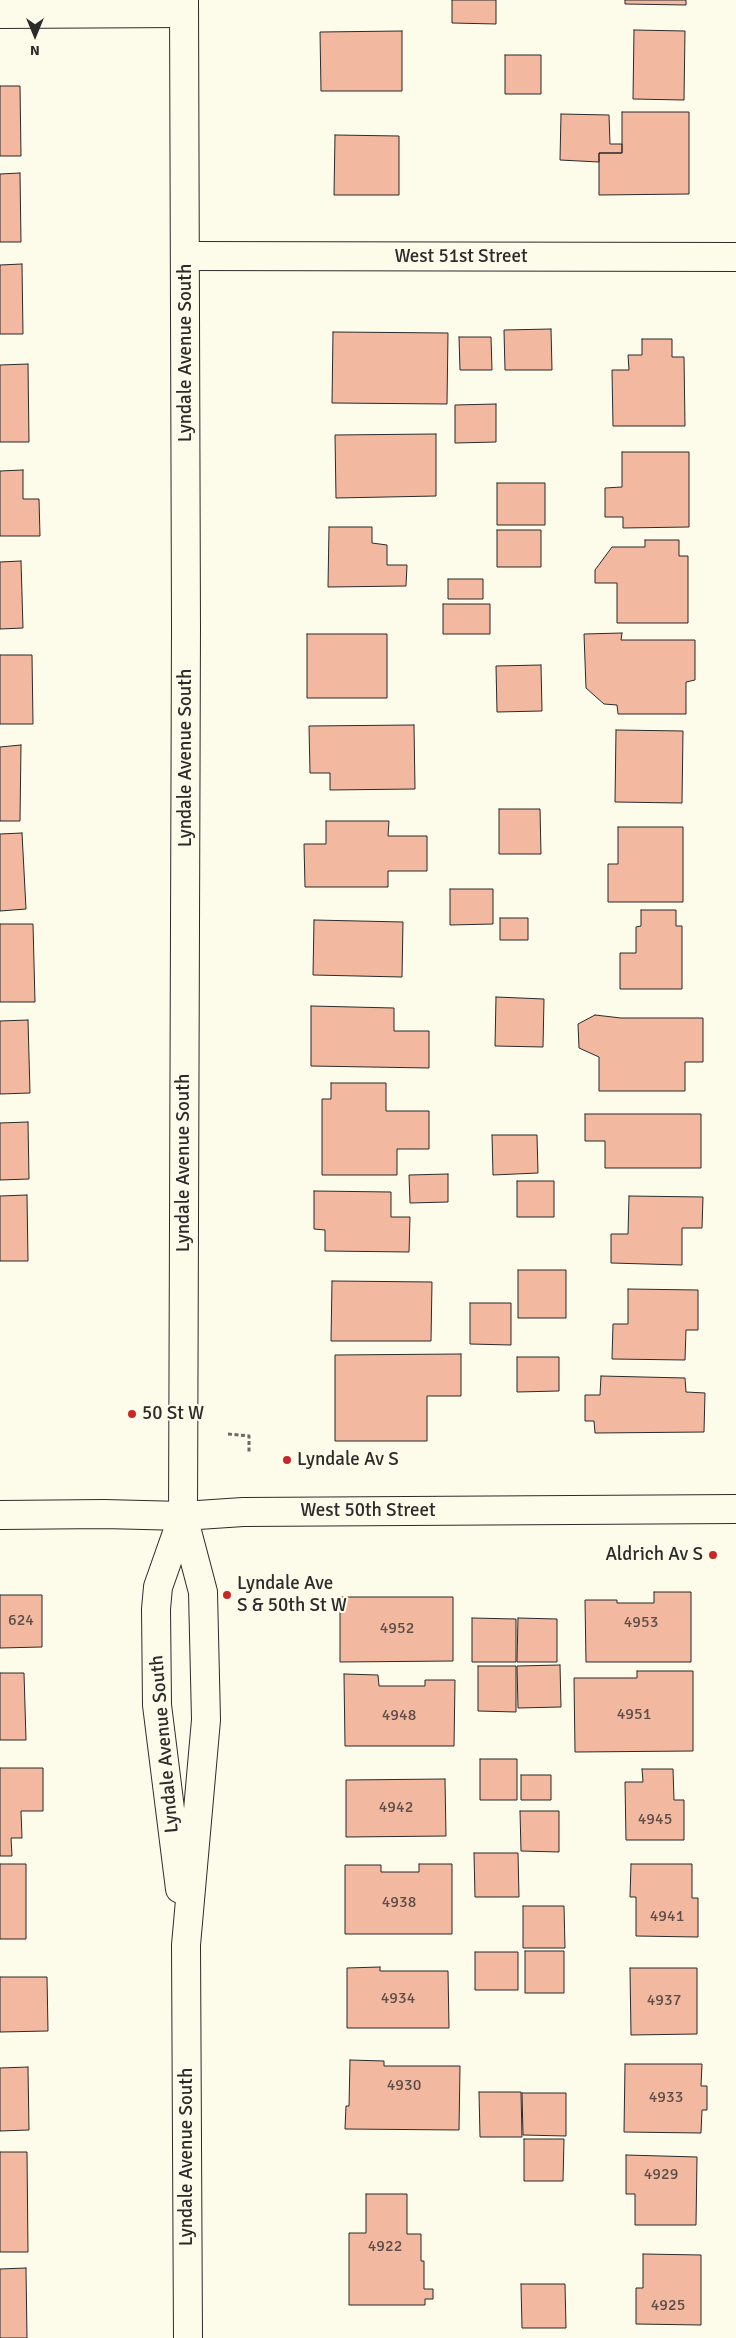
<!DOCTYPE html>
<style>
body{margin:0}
#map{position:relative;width:736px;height:2338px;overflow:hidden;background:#fdfbea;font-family:Signika,sans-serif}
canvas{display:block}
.north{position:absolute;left:10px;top:10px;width:50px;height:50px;-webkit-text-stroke:4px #fdfbea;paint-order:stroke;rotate:180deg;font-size:14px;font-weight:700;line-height:20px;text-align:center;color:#2b2b2b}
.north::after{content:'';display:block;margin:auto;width:18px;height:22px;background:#2b2b2b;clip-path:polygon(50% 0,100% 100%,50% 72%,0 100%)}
</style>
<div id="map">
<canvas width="736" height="2338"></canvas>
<div class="north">N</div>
</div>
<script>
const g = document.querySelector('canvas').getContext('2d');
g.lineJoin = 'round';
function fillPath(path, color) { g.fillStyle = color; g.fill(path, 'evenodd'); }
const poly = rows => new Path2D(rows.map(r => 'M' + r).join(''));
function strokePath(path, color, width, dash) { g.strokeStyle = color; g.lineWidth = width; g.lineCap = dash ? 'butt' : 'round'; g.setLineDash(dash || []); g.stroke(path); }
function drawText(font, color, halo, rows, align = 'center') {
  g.font = font + ' Signika,sans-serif'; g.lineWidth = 4; g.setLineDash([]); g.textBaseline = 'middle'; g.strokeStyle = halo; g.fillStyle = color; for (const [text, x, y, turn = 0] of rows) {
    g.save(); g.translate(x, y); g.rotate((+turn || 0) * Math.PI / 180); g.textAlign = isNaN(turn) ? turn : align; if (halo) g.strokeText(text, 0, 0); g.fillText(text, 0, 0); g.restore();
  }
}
const building = poly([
 [452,0,496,0,496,24,452,23,452,0],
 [625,0,686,0,686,5,625,4,625,0],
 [634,30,685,31,684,100,633,99,634,30],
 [402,31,402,91,321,91,320,32,402,31],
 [505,55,541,55,541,94,505,94,505,55],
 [0,86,20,86,21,156,0,156,0,86],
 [622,112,689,112,689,194,599,195,599,153,622,153,622,112],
 [561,114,609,115,610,144,622,144,622,153,599,153,599,162,560,160,561,114],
 [335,135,399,136,399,195,334,195,335,135],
 [20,173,21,242,0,242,0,174,20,173],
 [22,264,23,334,0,334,0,265,22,264],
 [551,329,552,370,505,370,504,330,551,329],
 [333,332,448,333,447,404,332,403,333,332],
 [459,337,491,337,492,370,460,370,459,337],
 [642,339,672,339,672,357,684,357,685,426,613,426,612,370,629,370,628,355,642,355,642,339],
 [28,364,29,442,0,442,0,365,28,364],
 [496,404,496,442,455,443,455,405,496,404],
 [436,434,436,496,336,498,335,435,436,434],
 [622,452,689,452,689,527,623,528,623,517,605,517,605,488,622,487,622,452],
 [23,470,23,499,39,499,40,536,0,536,0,471,23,470],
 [497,483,545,483,545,525,497,525,497,483],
 [329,527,372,527,372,543,387,545,387,565,407,565,406,586,328,587,329,527],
 [497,530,541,530,541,567,497,567,497,530],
 [645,540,679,540,679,556,688,556,688,623,617,623,617,583,595,583,595,570,612,547,645,547,645,540],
 [21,561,23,628,0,629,0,562,21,561],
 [448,579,483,579,483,599,448,599,448,579],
 [443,604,490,604,490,634,443,634,443,604],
 [622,633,621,640,695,640,695,680,686,682,686,714,618,714,617,705,604,704,586,688,584,634,622,633],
 [307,634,387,634,387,698,307,698,307,634],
 [0,655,32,655,33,724,0,724,0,655],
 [541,665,542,711,497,712,496,666,541,665],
 [414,725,415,789,330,790,330,773,310,773,309,726,414,725],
 [616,730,683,731,682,803,615,802,616,730],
 [21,745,20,821,0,821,0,747,21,745],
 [499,809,540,809,541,854,499,854,499,809],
 [326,821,389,821,388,836,427,836,427,871,388,871,388,887,305,887,304,844,326,844,326,821],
 [618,827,683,827,683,902,608,902,608,864,618,864,618,827],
 [22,833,26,909,0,911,0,834,22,833],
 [450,889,493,889,493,924,450,925,450,889],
 [641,910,676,910,676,926,682,926,682,989,620,989,620,953,636,953,636,927,641,926,641,910],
 [500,918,528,918,528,940,500,940,500,918],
 [314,920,403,922,402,977,313,975,314,920],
 [0,924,33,924,35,1002,0,1002,0,924],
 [496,997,544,999,543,1047,495,1046,496,997],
 [311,1006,394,1008,394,1031,429,1031,429,1068,311,1066,311,1006],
 [595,1015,621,1018,703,1018,703,1062,685,1062,685,1091,599,1091,599,1057,579,1048,578,1024,595,1015],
 [28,1020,30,1093,0,1094,0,1021,28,1020],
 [331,1083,386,1083,386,1111,429,1111,429,1149,397,1149,397,1175,322,1175,322,1099,331,1099,331,1083],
 [585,1114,701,1114,701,1168,605,1168,605,1141,585,1141,585,1114],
 [28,1122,29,1179,0,1180,0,1123,28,1122],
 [492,1135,537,1135,538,1173,493,1175,492,1135],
 [448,1174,448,1202,410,1203,409,1175,448,1174],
 [517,1181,554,1181,554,1217,517,1217,517,1181],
 [314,1191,391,1192,391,1217,410,1217,409,1252,325,1251,325,1230,314,1229,314,1191],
 [27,1195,28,1261,0,1261,0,1196,27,1195],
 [629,1196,703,1197,702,1228,682,1228,682,1265,611,1263,611,1234,628,1234,629,1196],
 [518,1270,566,1270,566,1318,518,1318,518,1270],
 [332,1281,432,1282,431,1341,331,1341,332,1281],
 [628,1289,698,1290,698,1330,686,1330,685,1360,612,1359,613,1324,628,1324,628,1289],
 [470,1303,511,1303,511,1345,470,1344,470,1303],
 [461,1354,461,1396,427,1396,427,1441,335,1441,335,1355,461,1354],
 [517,1357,559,1357,559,1391,517,1392,517,1357],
 [601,1376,685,1378,686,1392,705,1393,704,1432,595,1433,594,1421,585,1421,585,1395,600,1395,601,1376],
 [654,1592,691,1592,691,1662,586,1662,585,1600,617,1600,617,1603,654,1603,654,1592],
 [0,1595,42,1595,42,1647,0,1648,0,1595],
 [340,1597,453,1597,453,1661,340,1662,340,1597],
 [472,1618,516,1619,516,1662,472,1662,472,1618],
 [518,1618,557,1619,557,1662,517,1662,518,1618],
 [560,1665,561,1707,518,1708,517,1666,560,1665],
 [478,1666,516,1666,516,1712,478,1711,478,1666],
 [637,1671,693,1671,693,1751,575,1752,574,1678,637,1678,637,1671],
 [0,1673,24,1673,26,1740,0,1740,0,1673],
 [344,1674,378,1675,379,1686,425,1686,425,1680,455,1680,454,1746,345,1746,344,1674],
 [480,1759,517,1759,517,1800,480,1800,480,1759],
 [0,1768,43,1768,43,1811,21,1811,22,1838,11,1838,12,1856,0,1856,0,1768],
 [642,1769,673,1769,674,1800,684,1800,684,1840,626,1840,625,1782,643,1782,642,1769],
 [521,1775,551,1775,551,1800,521,1800,521,1775],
 [445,1779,446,1836,346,1837,346,1780,445,1779],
 [520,1811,559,1811,559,1852,521,1851,520,1811],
 [474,1853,518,1853,519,1897,475,1897,474,1853],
 [0,1864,26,1864,26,1939,0,1939,0,1864],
 [419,1864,452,1864,452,1934,345,1934,345,1865,381,1865,381,1872,419,1872,419,1864],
 [631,1864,692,1864,692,1898,698,1898,698,1937,636,1936,636,1897,630,1897,631,1864],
 [523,1906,564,1906,565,1948,523,1948,523,1906],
 [525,1951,564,1951,564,1993,525,1993,525,1951],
 [475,1952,518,1952,518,1990,475,1990,475,1952],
 [380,1967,380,1971,448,1971,449,2028,347,2028,347,1968,380,1967],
 [630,1968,697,1968,697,2034,631,2035,630,1968],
 [0,1977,47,1977,48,2031,0,2032,0,1977],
 [350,2060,384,2061,384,2066,460,2066,459,2130,345,2129,346,2106,349,2106,350,2060],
 [625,2064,702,2064,701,2086,707,2086,707,2110,702,2110,701,2133,624,2132,625,2064],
 [28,2067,29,2130,0,2131,0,2068,28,2067],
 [479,2092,521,2092,522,2137,480,2137,479,2092],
 [522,2093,566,2093,566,2136,523,2135,522,2093],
 [524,2139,564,2139,563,2181,524,2181,524,2139],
 [0,2152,27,2152,28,2252,0,2252,0,2152],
 [626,2155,697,2157,696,2225,635,2225,635,2194,626,2194,626,2155],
 [366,2194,407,2194,407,2234,421,2234,421,2261,424,2261,424,2289,433,2289,433,2299,425,2299,425,2305,349,2305,349,2233,366,2233,366,2194],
 [643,2254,701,2255,701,2325,636,2324,636,2288,643,2288,643,2254],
 [26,2268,27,2338,0,2338,0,2269,26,2268],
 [521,2284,565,2284,566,2328,522,2328,521,2284]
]);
fillPath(building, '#f2b8a0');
strokePath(building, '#2b2b2b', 1);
const minor = poly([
 [0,14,184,13],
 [185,256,736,257],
 [0,1515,104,1514,183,1516]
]);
const major = poly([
 [184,0,186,626,183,1516,203,1592,206,1720,186,1945,188,2338],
 [183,1516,243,1512,736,1509],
 [180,1889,157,1705,156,1609,158,1587,183,1516]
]);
strokePath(minor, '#2b2b2b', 30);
strokePath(major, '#2b2b2b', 30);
strokePath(poly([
 [228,1434,249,1436,249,1454]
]), '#6a6964', 3, [4, 2.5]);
strokePath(minor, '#fdfbea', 28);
strokePath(major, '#fdfbea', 28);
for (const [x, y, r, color] of [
 [132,1414,5,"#c62828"],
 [287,1460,5,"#c62828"],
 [713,1555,5,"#c62828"],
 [227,1595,5,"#c62828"]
]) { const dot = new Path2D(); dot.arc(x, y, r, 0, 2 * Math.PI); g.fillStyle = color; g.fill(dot); strokePath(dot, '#fdfbea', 2); }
drawText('16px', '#5d4e48', null, [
 ["624",21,1621],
 ["4953",641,1623],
 ["4952",397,1629],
 ["4951",634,1715],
 ["4948",399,1716],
 ["4942",396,1808],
 ["4945",655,1820],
 ["4938",399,1903],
 ["4941",667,1917],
 ["4934",398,1999],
 ["4937",664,2001],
 ["4930",404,2086],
 ["4933",666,2098],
 ["4929",661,2175],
 ["4922",385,2247],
 ["4925",668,2306]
]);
drawText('19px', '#2b2b2b', '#fdfbea', [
 ["West 51st Street",461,257],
 ["Lyndale Avenue South",186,353,-90],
 ["Lyndale Avenue South",186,758,-90],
 ["Lyndale Avenue South",184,1163,-90],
 ["West 50th Street",368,1511],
 ["Lyndale Avenue South",165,1744,-95],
 ["Lyndale Avenue South",187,2157,-90]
]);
drawText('19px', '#2b2b2b', '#fdfbea', [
 ["50 St W",142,1414],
 ["Lyndale Av S",297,1460],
 ["Aldrich Av S",703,1555,"right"],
 ["Lyndale Ave",237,1584],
 ["S & 50th St W",237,1606]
], 'left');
</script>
